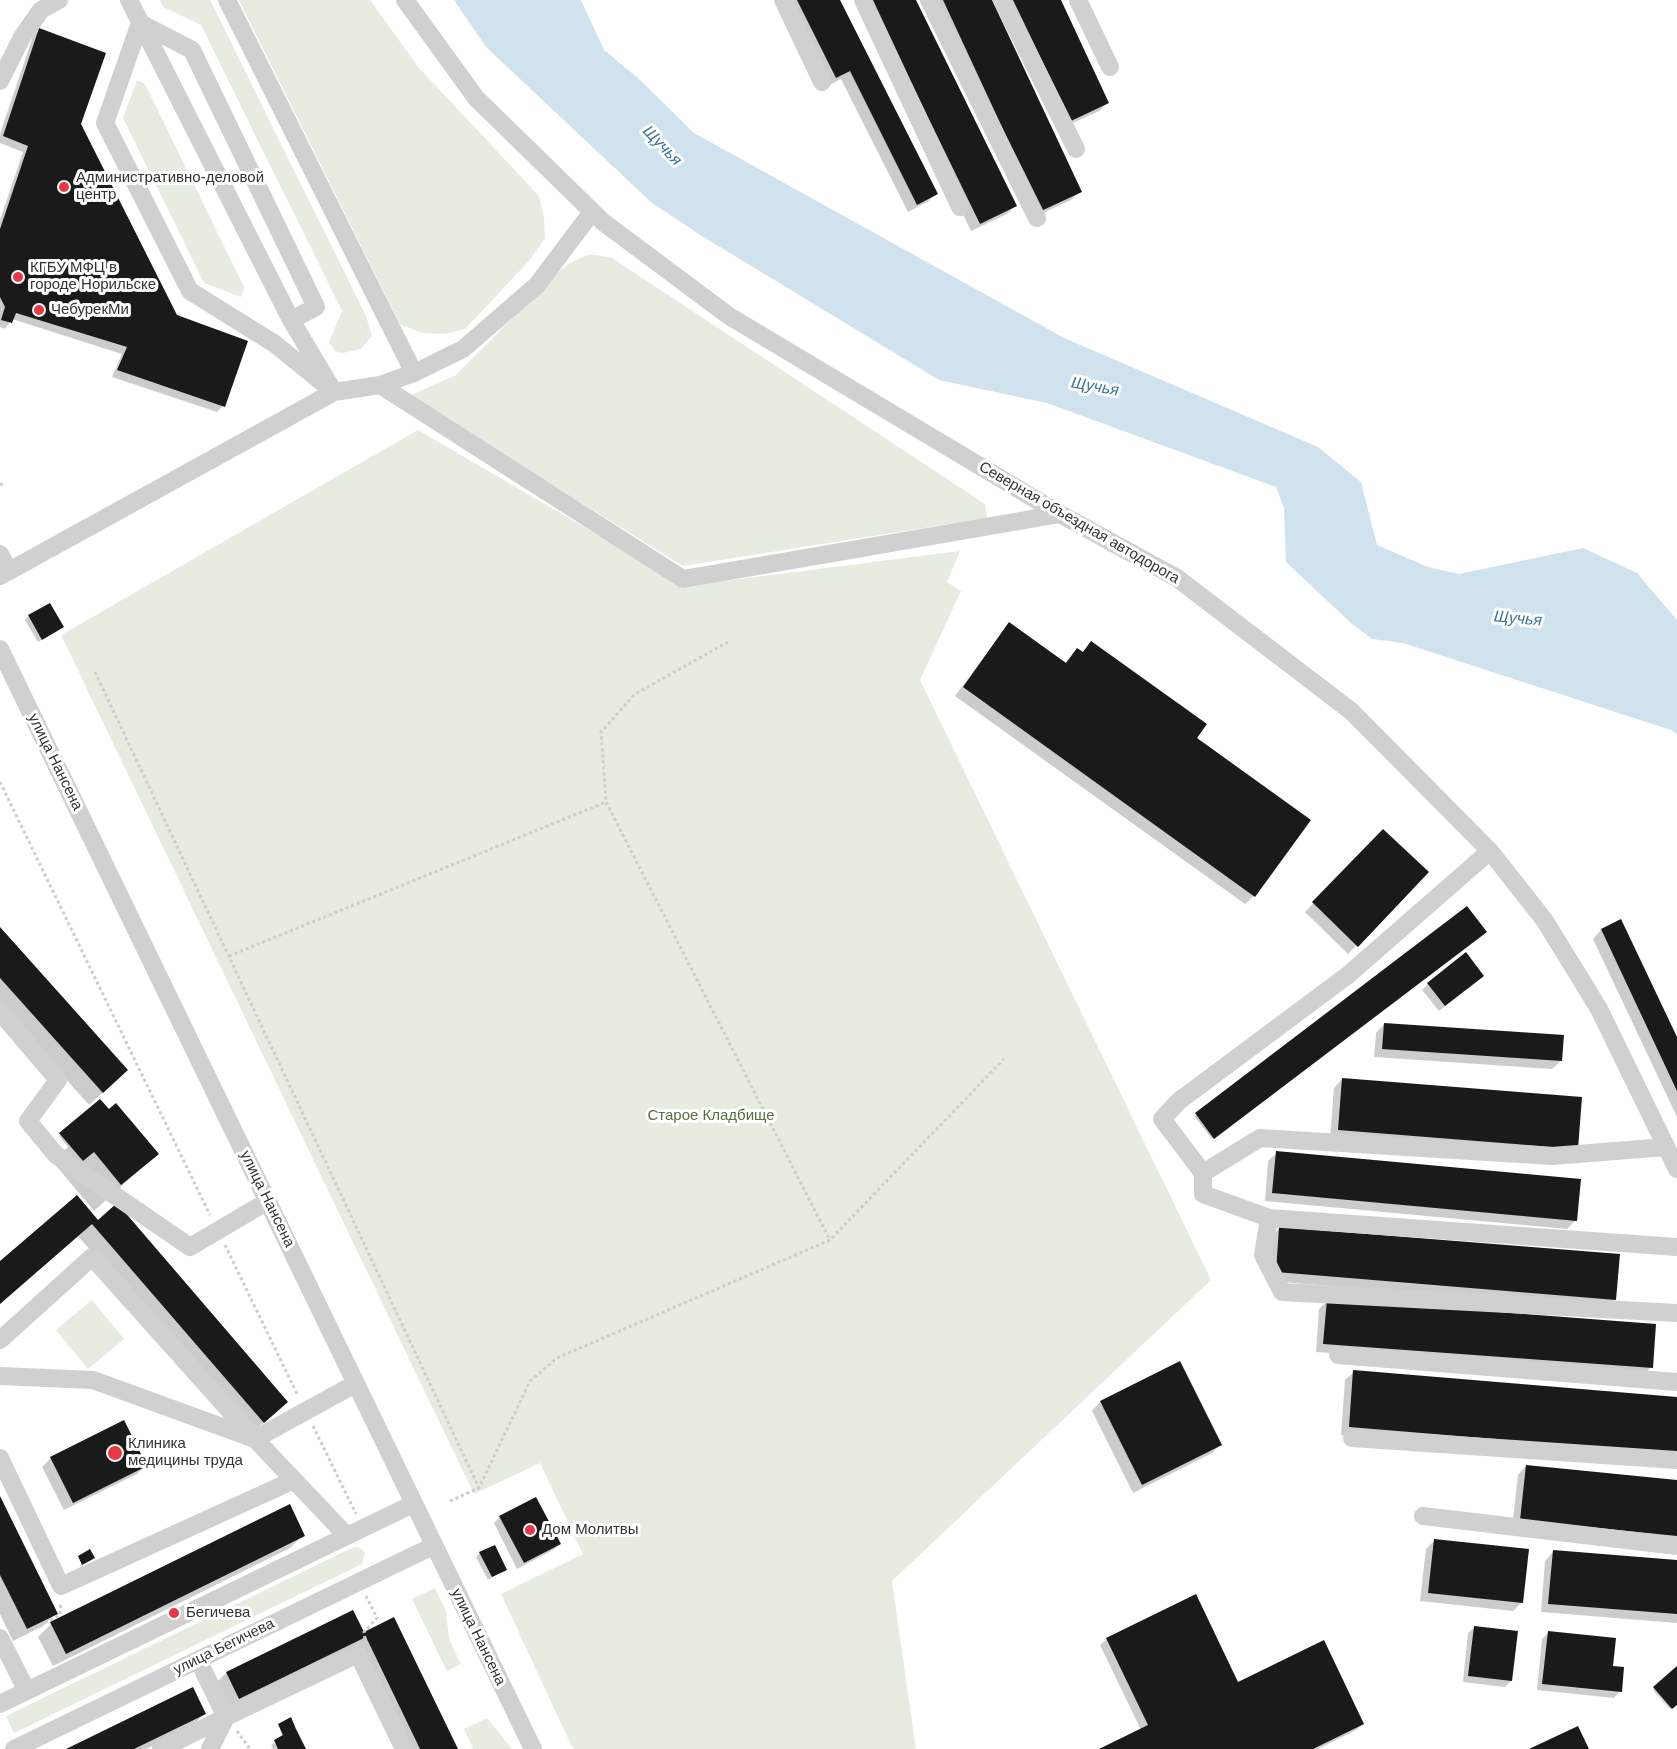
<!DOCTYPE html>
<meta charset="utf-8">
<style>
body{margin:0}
canvas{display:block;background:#fff}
</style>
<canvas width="1677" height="1749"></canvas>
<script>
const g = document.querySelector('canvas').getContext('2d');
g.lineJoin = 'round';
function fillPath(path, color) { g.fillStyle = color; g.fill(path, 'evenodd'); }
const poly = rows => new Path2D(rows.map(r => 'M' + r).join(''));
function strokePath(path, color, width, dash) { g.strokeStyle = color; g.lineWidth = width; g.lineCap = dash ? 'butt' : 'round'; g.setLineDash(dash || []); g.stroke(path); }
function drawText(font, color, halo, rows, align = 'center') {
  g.font = font + ' Helvetica,sans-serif'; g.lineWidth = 6; g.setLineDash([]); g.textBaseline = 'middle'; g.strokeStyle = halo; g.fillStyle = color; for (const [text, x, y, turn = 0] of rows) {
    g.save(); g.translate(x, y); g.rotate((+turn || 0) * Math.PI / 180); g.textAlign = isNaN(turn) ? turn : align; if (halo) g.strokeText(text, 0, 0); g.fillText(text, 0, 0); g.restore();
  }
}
fillPath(poly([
 [160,0,210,0,366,316,372,336,361,349,343,353,335,351,329,342,342,311,201,25,163,7],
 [239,0,370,0,419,68,539,196,544,218,545,238,529,261,465,329,445,334,422,333,400,324],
 [137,80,145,84,244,287,241,297,204,283,123,118],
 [590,254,612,258,985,504,987,518,683,566,409,396,456,375,557,273,570,263],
 [418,430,685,586,960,551,947,582,961,591,920,680,1211,1280,892,1581,916,1749,573,1749,501,1594,583,1554,540,1463,474,1494,61,635],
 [92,1300,124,1339,88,1369,56,1330],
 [354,1547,361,1548,365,1553,362,1564,14,1733,6,1716],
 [435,1588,446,1611,449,1639,461,1664,447,1671,412,1599],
 [487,1718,512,1749,473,1749,464,1729]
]), '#e6ecdf');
fillPath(poly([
 [454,0,581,0,604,50,638,78,694,133,1064,338,1318,447,1361,482,1377,545,1428,567,1459,574,1583,548,1637,573,1677,620,1677,734,1671,730,1403,643,1372,639,1351,623,1286,562,1284,508,1276,487,1047,403,939,380,702,236,652,203,486,47]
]), '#cfe2ee');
fillPath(poly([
 [784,0,839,0,936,194,927,202,908,212,841,79,827,86],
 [859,0,915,0,1015,206,1007,214,971,231],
 [931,0,991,0,1080,191,1071,200,1032,218],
 [1001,0,1059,0,1108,102,1099,111,1062,128],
 [39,30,80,124,223,406,217,412,112,377,122,354,12,319,5,329,0,327,0,220,23,152,0,143,0,134,33,36],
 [29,616,62,627,38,642,25,620],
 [1009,624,1064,664,1077,650,1082,653,1091,643,1195,739,1254,896,1245,904,955,696],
 [1383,831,1427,873,1348,954,1305,912],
 [1467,908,1485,932,1212,1139,1194,1116],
 [1620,921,1677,1041,1677,1117,1593,939,1601,930],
 [0,929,113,1083,89,1105,0,1005],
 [1476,982,1439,1011,1422,990,1428,984],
 [1384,1024,1561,1061,1552,1069,1374,1057,1376,1033],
 [1342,1079,1576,1149,1330,1138,1334,1088],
 [100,1101,157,1154,94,1211,53,1162,68,1147,59,1136],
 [1277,1153,1576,1220,1567,1229,1265,1201,1268,1161],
 [76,1197,273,1414,250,1435,78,1236,0,1304,0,1263],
 [1280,1228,1615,1300,1606,1308,1268,1281,1271,1237],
 [1327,1301,1651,1367,1643,1376,1316,1352,1319,1309],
 [1179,1363,1220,1445,1212,1453,1133,1493,1092,1411,1100,1402],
 [1354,1372,1677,1398,1677,1462,1341,1435,1345,1380],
 [51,1458,145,1466,137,1474,64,1510,42,1467],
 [1526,1466,1677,1481,1677,1545,1512,1528,1518,1475],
 [0,1500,56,1613,43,1626,13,1641,0,1614],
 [500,1517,559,1544,553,1550,517,1569,494,1523],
 [303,1535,290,1548,53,1666,38,1637,51,1624],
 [1434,1541,1522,1602,1513,1611,1420,1601,1426,1549],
 [1553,1552,1677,1562,1677,1623,1541,1612,1545,1561],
 [480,1553,506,1569,488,1580,476,1557],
 [1196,1596,1238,1684,1363,1724,1356,1730,1318,1749,1102,1749,1141,1730,1100,1645,1107,1639],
 [352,1612,363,1634,394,1619,456,1749,401,1749,353,1649,225,1711,213,1686,226,1673],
 [1475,1627,1511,1681,1505,1687,1463,1682,1468,1633],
 [1548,1633,1612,1668,1620,1691,1614,1698,1537,1690,1542,1639],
 [1677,1668,1677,1703,1670,1709,1653,1690],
 [204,1714,191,1727,146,1749,69,1749],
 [279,1725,304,1749,273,1749,271,1745,282,1738]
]), '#0003');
fillPath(poly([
 [797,0,840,0,938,194,917,205,850,71,836,78],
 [871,0,916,0,1017,206,980,224],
 [943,0,992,0,1082,192,1041,211],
 [1013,0,1061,0,1109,103,1071,121],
 [39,28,106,53,81,124,177,315,248,341,225,407,117,370,127,347,16,313,12,323,1,320,5,307,0,297,0,229,28,146,3,136],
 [50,603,64,627,42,640,28,615],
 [1009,622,1066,663,1077,648,1083,652,1091,641,1207,724,1197,738,1311,820,1255,897,963,687],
 [1383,829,1429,872,1358,947,1312,902],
 [1467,906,1487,932,1214,1139,1195,1113],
 [1621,919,1677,1037,1677,1091,1601,929],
 [0,927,128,1070,103,1093,0,978],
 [1466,952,1484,976,1445,1006,1427,983],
 [1384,1023,1564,1035,1562,1061,1382,1049],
 [1342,1078,1582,1097,1578,1149,1338,1130],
 [100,1099,109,1109,116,1103,159,1154,121,1185,94,1152,83,1161,59,1133],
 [1276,1151,1581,1179,1577,1221,1272,1193],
 [77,1195,98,1220,117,1203,288,1402,264,1423,92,1224,0,1304,0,1261],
 [1279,1227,1620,1254,1616,1300,1276,1272],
 [1327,1299,1656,1324,1653,1368,1323,1344],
 [1180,1361,1222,1445,1142,1485,1100,1401],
 [1353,1370,1677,1397,1677,1454,1349,1427],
 [124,1420,147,1466,73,1503,50,1457],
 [1526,1465,1677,1480,1677,1536,1520,1520],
 [0,1496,58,1614,27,1629,0,1575],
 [536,1497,561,1544,524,1563,499,1516],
 [290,1504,305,1536,66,1654,50,1622],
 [1434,1539,1529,1549,1523,1603,1428,1593],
 [495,1545,507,1570,492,1577,479,1552],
 [90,1549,95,1558,82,1565,78,1556],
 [1553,1550,1677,1560,1677,1614,1548,1604],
 [1196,1594,1238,1682,1324,1640,1364,1724,1313,1749,1099,1749,1148,1725,1106,1638],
 [353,1610,364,1632,394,1617,458,1749,420,1749,366,1637,239,1699,226,1672],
 [1474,1626,1518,1631,1512,1681,1468,1676],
 [1548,1631,1616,1638,1613,1666,1624,1667,1622,1692,1542,1684],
 [1677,1666,1677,1705,1672,1709,1653,1687],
 [193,1687,206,1714,134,1749,66,1749],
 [291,1717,296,1729,306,1749,278,1749,274,1740,283,1735,278,1724],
 [1578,1726,1589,1749,1529,1749]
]), '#1a1a1a');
strokePath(poly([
 [0,485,4,483],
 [728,642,635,694,601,732,606,802,830,1240],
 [95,672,479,1488],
 [0,782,210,1215],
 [229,956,606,802],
 [225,1245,298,1396],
 [313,1426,356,1514],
 [450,1501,479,1488,530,1381,557,1358,830,1240,1004,1059],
 [18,1636,60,1615,61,1603],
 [365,1639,364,1632,377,1618,366,1596],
 [237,1731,250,1749]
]), '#cdcdcd', 3, [3, 3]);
strokePath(poly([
 [227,0,414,373],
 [405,0,476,98,603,222,729,316,1060,514,1177,578,1351,711,1490,851,1545,921,1599,1009,1677,1169],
 [783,0,822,82],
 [863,0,960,207],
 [929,0,1037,218],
 [1002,0,1076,149],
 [1078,0,1110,67],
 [0,81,22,37,41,10,59,0],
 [291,320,316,307,192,50,140,23,105,123,190,291,275,344,334,392,380,385,414,373,463,349,537,285,592,212],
 [380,385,683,579,1060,514],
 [0,554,9,571],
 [0,576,334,392,291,320,129,0],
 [0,649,533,1749],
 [0,1012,58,1080,28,1121,56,1155,190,1247,268,1201],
 [1203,1173,1162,1119,1179,1101,1348,975,1490,851],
 [1269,1218,1203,1194,1203,1173,1260,1138,1552,1156,1666,1147],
 [1677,1247,1269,1218,1263,1255,1282,1292,1677,1313],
 [0,1340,92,1257,255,1439,355,1384],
 [1338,1355,1677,1382],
 [0,1376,93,1380,255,1439,347,1536],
 [1352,1438,1677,1460],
 [0,1458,61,1586,294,1480],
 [1423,1516,1677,1546],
 [0,1638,27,1691],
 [198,1660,226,1717,358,1654,404,1749],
 [0,1704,413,1504],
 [14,1749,433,1546],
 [161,1749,226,1717],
 [210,1749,226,1717]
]), '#d0d0d0', 18);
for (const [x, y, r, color] of [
 [64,187,6,"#e63946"],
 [18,277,6,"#e63946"],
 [39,310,6,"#e63946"],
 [115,1453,8,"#e63946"],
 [530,1530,6,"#e63946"],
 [174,1613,6,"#e63946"]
]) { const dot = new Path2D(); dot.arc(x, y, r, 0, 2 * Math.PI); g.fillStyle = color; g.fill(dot); strokePath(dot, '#fff', 2); }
drawText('15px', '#333', '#fff', [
 ["Административно-деловой",76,178],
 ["центр",76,195],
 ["КГБУ МФЦ в",30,268],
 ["городе Норильске",30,285],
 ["ЧебурекМи",51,310],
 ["Клиника",128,1444],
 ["медицины труда",128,1461],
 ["Дом Молитвы",542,1530],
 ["Бегичева",186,1613]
], 'left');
drawText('15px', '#333', '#fff', [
 ["Северная объездная автодорога",1079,523,30],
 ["улица Нансена",55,762,64],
 ["улица Нансена",267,1199,64],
 ["улица Нансена",478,1637,64],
 ["улица Бегичева",224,1647,-26]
]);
drawText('15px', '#56703f', '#fff', [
 ["Старое Кладбище",711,1116]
]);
drawText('italic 16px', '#3f7597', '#fff', [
 ["Щучья",662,146,46],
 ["Щучья",1095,387,10],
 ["Щучья",1518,619,5]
]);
</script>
